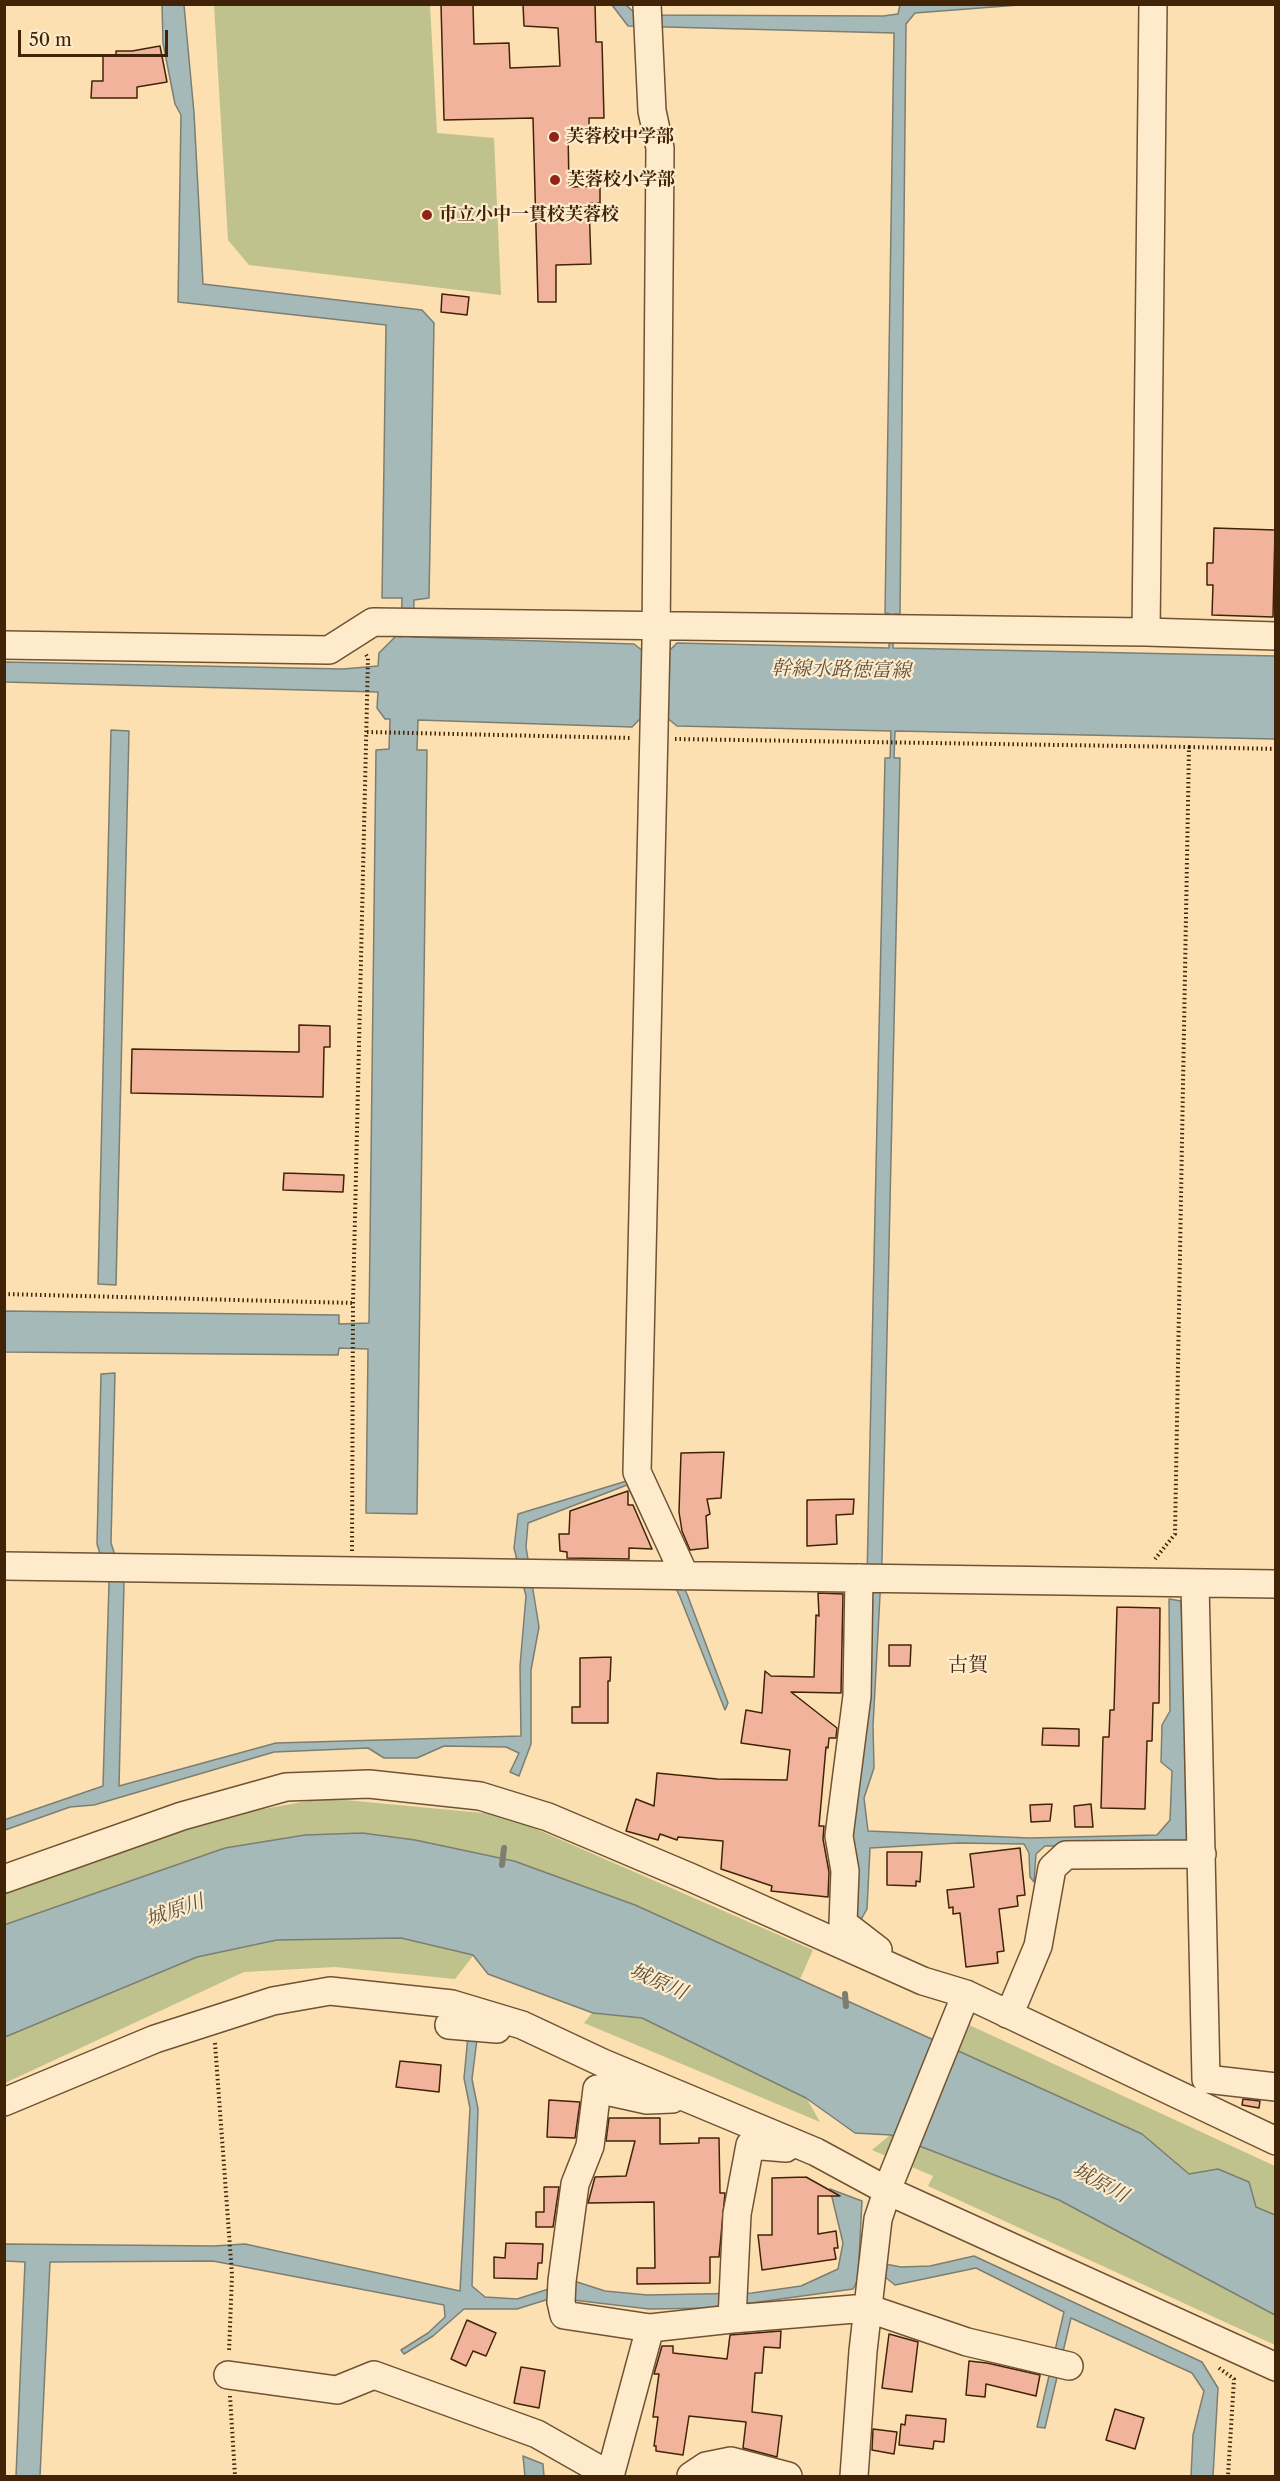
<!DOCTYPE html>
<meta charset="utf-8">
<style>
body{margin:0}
#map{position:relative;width:1280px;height:2481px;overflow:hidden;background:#fce0b1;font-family:"Libre Caslon Text",serif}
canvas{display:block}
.frame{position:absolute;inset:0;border:6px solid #412408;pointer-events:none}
.scale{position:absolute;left:18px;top:30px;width:150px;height:27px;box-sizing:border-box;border:3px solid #412408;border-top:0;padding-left:8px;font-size:18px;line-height:21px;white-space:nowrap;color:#412408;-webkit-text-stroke:4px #fdebcc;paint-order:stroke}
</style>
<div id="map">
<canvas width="1280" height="2481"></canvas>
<div class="frame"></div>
<div class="scale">50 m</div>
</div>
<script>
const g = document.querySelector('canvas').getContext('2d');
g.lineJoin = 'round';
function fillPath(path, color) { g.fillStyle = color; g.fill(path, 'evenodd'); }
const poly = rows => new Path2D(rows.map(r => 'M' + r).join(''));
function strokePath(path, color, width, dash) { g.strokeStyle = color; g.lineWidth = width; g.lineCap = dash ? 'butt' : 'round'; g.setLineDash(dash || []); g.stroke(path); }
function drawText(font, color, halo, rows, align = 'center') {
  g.font = font + ' "Libre Caslon Text","Noto Serif JP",serif'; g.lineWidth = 4.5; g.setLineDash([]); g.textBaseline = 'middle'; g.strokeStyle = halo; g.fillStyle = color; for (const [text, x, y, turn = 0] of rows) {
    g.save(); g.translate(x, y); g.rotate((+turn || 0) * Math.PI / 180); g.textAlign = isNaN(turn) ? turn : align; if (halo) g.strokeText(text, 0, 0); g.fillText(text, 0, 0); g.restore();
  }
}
fillPath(poly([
 [214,5,430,5,437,133,494,138,501,295,249,265,228,240],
 [324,1798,504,1815,813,1950,800,1979,635,1905,514,1861,415,1840,362,1833,225,1848,5,1925,4,1890,209,1819],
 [419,1918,1024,2171,1275,2305,1275,2345,928,2186,933,2176,872,2150,890,2135,855,2133,807,2099,820,2122,584,2023,592,2013,488,1974,473,1956,455,1979,335,1967,244,1972,5,2083,4,2037,198,1947],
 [893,2021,956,2050,967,2024,1275,2166,1275,2233]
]), '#bfc28c');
const water = poly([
 [162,5,184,5,194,113,203,284,422,310,434,323,429,598,414,600,413,637,634,644,643,651,668,652,677,643,889,648,890,614,885,613,894,33,628,26,612,5,626,5,637,15,883,16,898,14,900,5,1019,5,915,13,906,24,900,614,894,614,893,648,1275,656,1275,739,895,731,894,758,900,758,882,1558,873,1726,874,1768,864,1798,868,1831,1029,1838,1157,1835,1170,1820,1172,1771,1161,1762,1162,1725,1170,1711,1169,1599,1181,1601,1191,1846,1045,1846,1036,1854,1034,1882,1030,1877,1029,1853,1024,1844,958,1843,870,1848,867,1909,858,1925,849,1917,848,1840,864,1714,885,758,890,758,891,731,677,726,666,717,642,717,632,727,418,720,417,750,427,750,417,1514,366,1513,368,1349,339,1348,338,1355,5,1352,4,1311,339,1315,339,1324,369,1323,376,750,389,749,390,719,385,719,377,708,378,692,5,682,5,662,343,669,378,666,379,653,396,636,401,637,402,598,382,598,386,325,178,302,181,115,175,104,163,43,162,5],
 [111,730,129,731,116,1285,98,1284,111,730],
 [115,1373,111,1543,124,1583,119,1786,276,1743,521,1736,520,1666,526,1596,514,1548,518,1514,630,1480,687,1594,728,1703,725,1710,680,1597,627,1485,528,1523,526,1547,539,1627,531,1670,531,1744,519,1776,510,1772,519,1753,506,1747,444,1746,417,1758,384,1758,368,1748,274,1752,94,1805,70,1807,5,1830,4,1820,103,1786,109,1583,97,1544,101,1374,115,1373],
 [362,1833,415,1840,514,1861,635,1905,1142,2134,1189,2174,1218,2169,1249,2182,1256,2207,1275,2215,1275,2315,1059,2200,891,2135,855,2133,806,2098,642,2018,593,2013,488,1974,473,1955,401,1938,277,1940,197,1957,5,2037,4,1925,225,1848,305,1835,362,1833],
 [468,2036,477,2039,472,2079,478,2109,472,2286,485,2297,517,2299,574,2281,605,2291,647,2295,752,2293,801,2286,838,2269,843,2243,830,2189,862,2201,859,2259,901,2267,930,2266,974,2256,1202,2362,1218,2388,1213,2476,1191,2476,1193,2435,1204,2391,1192,2373,1071,2318,1045,2428,1037,2427,1064,2312,976,2268,895,2285,885,2277,860,2276,853,2289,715,2308,649,2309,573,2300,549,2299,517,2309,464,2309,433,2336,404,2354,401,2350,428,2333,445,2317,444,2305,213,2261,50,2262,40,2476,16,2476,25,2262,5,2261,5,2244,214,2246,245,2244,460,2291,470,2108,464,2078,468,2036],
 [523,2456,543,2464,544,2476,525,2476,523,2456]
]);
fillPath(water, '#a5bab8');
strokePath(water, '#7d7e72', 1.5);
strokePath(poly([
 [502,1865,504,1848],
 [845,1994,846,2006]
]), '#7d7e72', 6);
const building = poly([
 [441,4,473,4,474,44,509,43,510,68,560,66,558,28,524,26,523,4,595,4,596,42,602,42,604,118,589,118,589,130,568,131,569,187,600,186,600,203,589,203,591,264,556,265,556,302,538,302,533,118,444,120,441,4],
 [160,46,167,82,137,87,137,98,91,98,92,81,103,81,103,55,116,55,116,51,132,51,160,46],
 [442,294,469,297,467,315,441,312,442,294],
 [1214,528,1275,530,1273,617,1212,615,1213,585,1207,585,1207,563,1213,563,1214,528],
 [299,1025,330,1026,330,1047,324,1047,323,1097,131,1093,132,1049,299,1052,299,1025],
 [284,1173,344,1175,343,1192,283,1190,284,1173],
 [724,1452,721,1498,707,1499,710,1514,706,1516,708,1548,690,1550,682,1531,679,1512,681,1453,724,1452],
 [628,1491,628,1505,633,1505,652,1549,629,1548,629,1559,567,1558,567,1552,560,1551,559,1534,569,1534,570,1511,628,1491],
 [854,1499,853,1514,836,1515,837,1544,807,1546,807,1500,854,1499],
 [818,1593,843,1594,841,1693,791,1692,837,1728,836,1738,829,1738,828,1748,826,1747,819,1826,824,1826,823,1839,829,1872,828,1897,771,1891,772,1886,721,1869,723,1841,678,1837,677,1840,660,1834,658,1840,626,1831,636,1799,654,1806,657,1773,717,1779,787,1780,790,1750,741,1743,746,1710,762,1713,765,1671,771,1676,814,1677,816,1615,819,1616,818,1593],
 [1117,1607,1160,1608,1159,1703,1153,1703,1152,1741,1147,1741,1145,1809,1101,1808,1103,1737,1109,1737,1110,1710,1114,1710,1117,1607],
 [889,1645,911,1645,910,1666,889,1666,889,1645],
 [611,1657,610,1681,608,1681,608,1723,572,1723,572,1707,580,1707,580,1658,611,1657],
 [1043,1728,1079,1729,1079,1746,1042,1745,1043,1728],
 [1052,1804,1050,1821,1031,1822,1030,1805,1052,1804],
 [1091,1804,1093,1827,1075,1827,1074,1806,1091,1804],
 [1020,1848,1025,1895,1017,1896,1018,1906,999,1909,1004,1951,997,1952,998,1963,966,1967,960,1913,953,1914,953,1907,949,1908,947,1890,974,1887,970,1854,1020,1848],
 [887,1852,922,1852,920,1882,916,1881,916,1886,887,1885,887,1852],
 [400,2061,441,2065,439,2092,396,2087,400,2061],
 [1243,2099,1260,2101,1259,2108,1242,2105,1243,2099],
 [549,2100,580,2102,575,2138,547,2137,549,2100],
 [609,2118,660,2118,660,2144,699,2143,699,2138,719,2138,720,2193,725,2193,719,2257,710,2257,710,2283,637,2284,637,2268,655,2268,654,2202,588,2203,595,2177,626,2176,635,2141,606,2141,609,2118],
 [806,2177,840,2196,818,2196,818,2234,836,2231,838,2248,834,2248,836,2259,762,2270,758,2235,772,2235,772,2178,806,2177],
 [544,2187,559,2187,553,2227,536,2227,536,2212,544,2212,544,2187],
 [506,2243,543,2244,542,2263,538,2263,537,2279,494,2278,494,2257,505,2258,506,2243],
 [467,2320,496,2333,486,2356,473,2351,466,2366,451,2359,467,2320],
 [781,2331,780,2348,764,2347,762,2373,755,2373,752,2412,782,2416,777,2457,743,2448,746,2422,689,2416,683,2455,656,2451,656,2446,654,2446,658,2417,653,2417,659,2374,654,2374,662,2346,673,2346,673,2353,727,2359,730,2335,781,2331],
 [889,2334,918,2342,912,2392,882,2388,889,2334],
 [969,2361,987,2363,1040,2375,1036,2396,986,2384,985,2397,966,2395,969,2361],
 [521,2367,545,2371,539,2408,514,2403,521,2367],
 [1115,2409,1144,2418,1135,2449,1106,2440,1115,2409],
 [906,2415,946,2419,944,2442,934,2441,933,2449,899,2445,901,2424,905,2425,906,2415],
 [873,2429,897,2432,894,2454,872,2450,873,2429]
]);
fillPath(building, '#f1b39b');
strokePath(building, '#412408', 1.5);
const minor = poly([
 [647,4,652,111,660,148,656,642,637,1472,685,1576],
 [1146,632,1153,4],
 [4,645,329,650,373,622,1146,632,1276,636],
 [4,1566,1276,1584],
 [859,1578,857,1696,839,1836,845,1871,843,1923,878,1950],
 [1195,1583,1206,2079,1276,2087],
 [4,1879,182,1816,286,1787,369,1784,480,1796,548,1817,692,1878,923,1981,966,1994,1276,2141],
 [1007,2014,1015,2001,1038,1946,1052,1868,1066,1855,1202,1854],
 [449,2025,497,2029],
 [672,2099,647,2100,597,2089,590,2146,575,2184,562,2281,561,2302,564,2315,650,2328,732,2319,867,2308,967,2342,1069,2366],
 [4,2102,155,2039,273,2001,330,1991,452,2004,522,2025,603,2063,816,2152,888,2191,1276,2367],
 [732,2319,737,2214,750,2145,786,2148],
 [228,2375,337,2390,374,2375,537,2434,611,2476],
 [610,2476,650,2328],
 [691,2476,706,2466,731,2461,788,2476],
 [854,2476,863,2351,878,2219,891,2180,966,1994]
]);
strokePath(minor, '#705332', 30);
strokePath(poly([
 [367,732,631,738],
 [675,739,1189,747,1175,1534,1155,1559],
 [1189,747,1276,749],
 [4,1294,353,1303],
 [352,1551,353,1303,368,658,365,653],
 [215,2043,232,2275,229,2352],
 [1219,2368,1234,2379,1228,2476],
 [230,2396,235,2476]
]), '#412408', 4, [1.5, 3]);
strokePath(minor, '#fdebcc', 27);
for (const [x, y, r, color] of [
 [554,137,6,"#8f2418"],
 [555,180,6,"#8f2418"],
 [427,215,6,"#8f2418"]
]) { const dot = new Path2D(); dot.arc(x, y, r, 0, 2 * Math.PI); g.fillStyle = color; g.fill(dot); strokePath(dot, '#fdebcc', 2); }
drawText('bold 18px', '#412408', '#fdebcc', [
 ["芙蓉校中学部",566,137],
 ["芙蓉校小学部",567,180],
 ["市立小中一貫校芙蓉校",439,215]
], 'left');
drawText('italic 20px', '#5f513d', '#fdebcc', [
 ["幹線水路徳富線",841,670,1],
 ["城原川",175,1911,-19],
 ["城原川",658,1982,24],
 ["城原川",1100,2183,29]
]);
drawText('20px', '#412408', '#fdebcc', [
 ["古賀",968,1665]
]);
</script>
